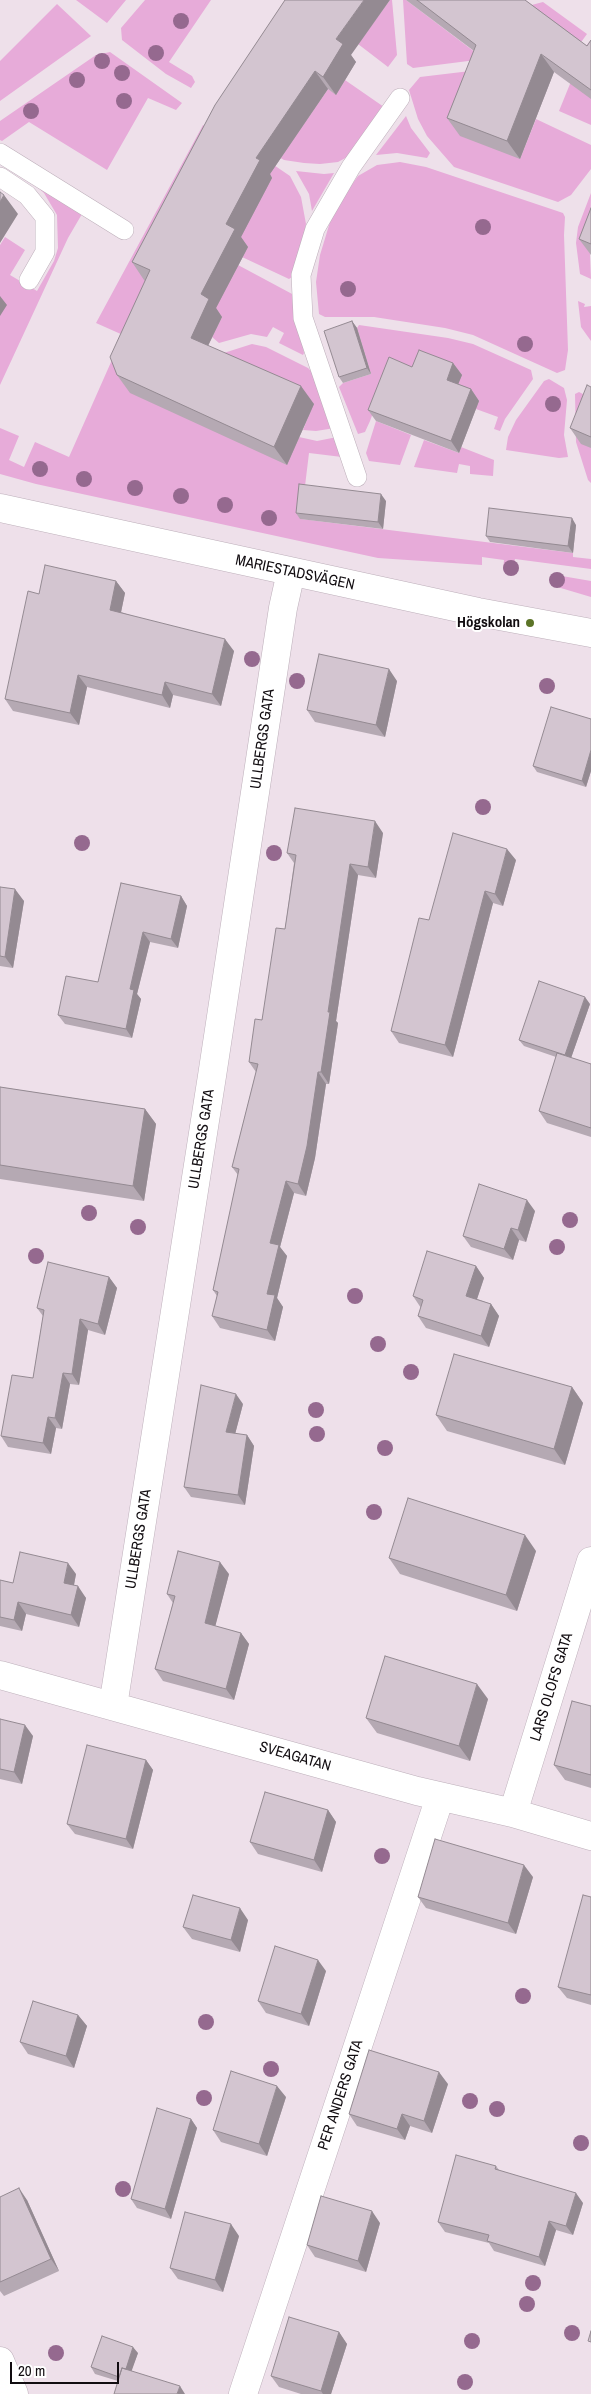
<!DOCTYPE html>
<meta charset="utf-8">
<style>
body{margin:0}
#map{position:relative;width:591px;height:2394px;overflow:hidden;background:#eee0ea;font-family:"Archivo Narrow",sans-serif}
canvas{display:block}
.scale{position:absolute;left:10px;top:2362px;width:109px;height:22px;box-sizing:border-box;border:2px solid #110c10;border-top:0;padding-left:6px;font-size:15px;line-height:18px;white-space:nowrap;color:#110c10;-webkit-text-stroke:4px #fff;paint-order:stroke}
</style>
<div id="map">
<canvas width="591" height="2394"></canvas>
<div class="scale">20 m</div>
</div>
<script>
const g = document.querySelector('canvas').getContext('2d');
g.lineJoin = 'round';
function fillPath(path, color) { g.fillStyle = color; g.fill(path, 'evenodd'); }
const poly = rows => new Path2D(rows.map(r => 'M' + r).join(''));
function strokePath(path, color, width, dash) { g.strokeStyle = color; g.lineWidth = width; g.lineCap = dash ? 'butt' : 'round'; g.setLineDash(dash || []); g.stroke(path); }
function drawText(font, color, halo, rows, align = 'center') {
  g.font = font + ' "Archivo Narrow",sans-serif'; g.lineWidth = 4; g.setLineDash([]); g.textBaseline = 'middle'; g.strokeStyle = halo; g.fillStyle = color; for (const [text, x, y, turn = 0] of rows) {
    g.save(); g.translate(x, y); g.rotate((+turn || 0) * Math.PI / 180); g.textAlign = isNaN(turn) ? turn : align; if (halo) g.strokeText(text, 0, 0); g.fillText(text, 0, 0); g.restore();
  }
}
fillPath(poly([
 [76,0,126,0,107,23],
 [145,0,211,0,169,62,192,76,195,82,191,88,166,74,122,40,121,28],
 [290,0,287,148,328,89,336,94,345,80,384,107,351,155,338,162,320,164,304,163,284,160,272,153],
 [390,0,392,0,397,55,388,67,358,44],
 [403,0,406,0,484,59,413,68,407,64],
 [543,2,587,34,579,45,524,7],
 [57,4,91,36,0,101,0,61],
 [591,40,591,125,559,111,585,47],
 [110,52,182,103,176,110,148,98,107,170,29,122,2,141,0,140,0,121,96,55],
 [487,69,520,159,536,119,591,145,591,169,571,195,558,202,454,167,427,136,418,119,409,90,420,77],
 [406,116,411,128,430,153,427,158,397,153,376,155],
 [203,125,265,159,290,176,301,197,306,224,303,241,292,277,289,279,242,257,163,288,287,463,299,437,317,441,337,437,342,457,309,453,301,519,573,553,573,557,591,559,591,569,515,559,513,571,503,570,504,560,482,557,482,565,378,558,36,484,0,474,0,428,19,436,9,460,24,467,35,442,69,457,123,335,96,323],
 [400,162,426,167,563,213,565,217,564,235,568,350,565,370,557,373,473,335,445,328,374,317,325,317,319,314,316,282,320,255,330,222,343,197,358,176,377,165],
 [296,171,324,174,334,173,312,211,309,194],
 [36,186,82,214,68,238,0,385,0,245,5,237,25,250,10,275,37,291,54,261,58,248,57,215,44,193],
 [591,193,590,255,591,279,580,274,576,243,578,227],
 [238,265,294,295,304,353,303,355,279,343,284,333,273,327,267,337,251,334,219,343,212,337,222,317,204,307],
 [578,301,585,304,584,307,591,306,591,341,581,327],
 [359,325,448,338,473,344,531,370,533,379,505,419,500,431,494,429,498,417,476,409,420,378,390,367,370,421,365,432,358,434,339,387,343,383,371,374,357,328],
 [252,344,266,347,308,368,313,373,335,428,316,431,303,430,308,417,208,358],
 [549,379,564,388,567,400,564,435,568,457,559,458,506,450,508,437,516,420,544,381],
 [579,392,591,398,591,483,588,480,576,442,575,394],
 [376,421,411,435,400,465,369,461,366,453],
 [424,440,459,453,461,447,494,460,493,476,470,474,470,466,459,464,457,473,414,467],
 [556,575,591,581,591,597,554,586]
]), '#e7abd9');
const service = poly([
 [0,153,124,230],
 [0,177,27,195,45,217,45,252,29,280],
 [357,477,303,318,301,275,315,229,351,167,400,98]
]);
const minor = poly([
 [0,1675,417,1791,513,1813,591,1836],
 [113,1706,212,1076,283,608,291,572],
 [513,1813,591,1561],
 [0,2361,14,2394],
 [243,2394,440,1797]
]);
const tertiary = poly([
 [0,508,478,612,591,633]
]);
strokePath(service, '#bdafba', 20);
strokePath(minor, '#bdafba', 29);
strokePath(tertiary, '#bdafba', 29);
strokePath(service, '#fff', 19);
strokePath(minor, '#fff', 28);
strokePath(tertiary, '#fff', 28);
g.fillStyle = '#95698f';
for (const [x, y] of [
 [181,21],
 [156,53],
 [102,61],
 [122,73],
 [77,80],
 [124,101],
 [31,111],
 [483,227],
 [348,289],
 [525,344],
 [553,404],
 [40,469],
 [84,479],
 [135,488],
 [181,496],
 [225,505],
 [269,518],
 [511,568],
 [557,580],
 [252,659],
 [297,681],
 [547,686],
 [483,807],
 [82,843],
 [274,853],
 [89,1213],
 [570,1220],
 [138,1227],
 [557,1247],
 [36,1256],
 [355,1296],
 [378,1344],
 [411,1372],
 [316,1410],
 [317,1434],
 [385,1448],
 [374,1512],
 [382,1856],
 [523,1996],
 [206,2022],
 [271,2069],
 [204,2098],
 [470,2101],
 [497,2109],
 [581,2143],
 [123,2189],
 [533,2283],
 [527,2304],
 [572,2333],
 [472,2341],
 [56,2353],
 [465,2382]
]) { g.beginPath(); g.arc(x, y, 8, 0, 2 * Math.PI); g.fill(); }
fillPath(poly([
 [406,0,525,0,587,46,591,40,591,99,554,72,520,159,460,136,447,118,474,51],
 [351,55,356,62,336,95,328,89,270,174,272,178,241,237,248,247,216,308,222,317,208,346,314,404,287,465,130,393,117,375,145,281,144,280,132,262,215,105],
 [591,208,591,255,579,239],
 [352,321,357,328,371,374,343,383,339,377],
 [453,363,462,375,458,384,471,389,479,401,459,453,376,421,368,410,412,367],
 [591,387,591,448,581,444,570,428],
 [386,501,383,529,300,519,296,513],
 [576,525,573,553,490,542,486,536],
 [116,581,125,593,121,612,234,651,221,706,173,695,170,708,87,687,79,725,13,711,5,699,39,594],
 [397,681,385,737,315,722,307,710],
 [591,719,591,771,586,787,537,772,533,766],
 [383,833,376,878,358,875,336,1021,338,1023,329,1084,326,1084,315,1158,306,1196,294,1193,280,1247,287,1256,277,1298,283,1307,275,1341,220,1328,212,1316,217,1296,213,1290,238,1175,232,1167,256,1072,249,1062,262,1020,285,929,294,863,287,853],
 [516,860,503,906,493,903,453,1057,399,1043,391,1031,429,920],
 [121,883,181,896,187,906,178,948,150,942,137,994,141,999,132,1038,65,1024,58,1015,98,982],
 [0,887,24,901,13,968,0,966],
 [590,1004,571,1058,591,1064,591,1137,547,1123,539,1111,556,1057,524,1046,519,1040],
 [0,1087,145,1109,156,1124,144,1201,0,1179],
 [535,1211,526,1242,519,1240,513,1260,471,1247,463,1236],
 [476,1266,484,1278,477,1299,491,1304,499,1316,489,1347,426,1328,418,1316,421,1308,413,1296],
 [109,1277,117,1288,105,1335,88,1330,79,1385,70,1384,62,1429,56,1428,51,1454,8,1447,1,1436,33,1378,43,1316,37,1308],
 [572,1387,583,1403,565,1465,447,1431,436,1415],
 [243,1404,235,1434,247,1435,254,1446,245,1505,191,1497,184,1487],
 [536,1551,517,1611,400,1574,389,1558],
 [76,1574,74,1585,86,1598,79,1627,26,1614,22,1631,0,1626,0,1580,13,1583],
 [229,1574,215,1626,241,1633,249,1644,234,1700,163,1681,155,1669,173,1603,167,1594],
 [488,1699,470,1761,377,1733,366,1718],
 [591,1706,591,1788,565,1780,554,1765],
 [0,1719,33,1736,22,1784,0,1779],
 [146,1760,153,1770,133,1849,75,1834,67,1824],
 [328,1810,336,1822,322,1872,258,1854,250,1842],
 [533,1877,516,1934,426,1908,418,1897],
 [591,1897,591,2005,567,1998,558,1987],
 [248,1920,240,1952,192,1939,183,1927],
 [326,1971,309,2026,266,2013,258,2001],
 [78,2015,87,2026,74,2068,28,2054,20,2042],
 [448,2084,432,2133,410,2126,405,2140,357,2126,349,2114],
 [286,2097,267,2156,221,2142,213,2130],
 [191,2119,197,2128,171,2219,137,2208,131,2199],
 [496,2166,499,2170,583,2203,573,2235,556,2230,545,2266,494,2251,489,2243,445,2232,438,2222],
 [0,2197,27,2200,59,2271,4,2296,0,2291],
 [380,2223,366,2272,315,2257,307,2245],
 [239,2236,223,2292,178,2279,170,2268],
 [339,2332,347,2344,331,2394,301,2394,279,2387,271,2376],
 [138,2353,131,2371,118,2381,95,2374,91,2367]
]), '#b5a9b3');
fillPath(poly([
 [364,0,390,0,351,55,356,62,336,95,323,77,336,39],
 [541,54,554,72,520,159,507,141],
 [315,71,328,89,270,174,272,178,241,237,248,247,216,308,222,317,203,356,191,338,201,294,226,224,256,158],
 [4,195,18,214,0,243,0,202],
 [0,296,7,305,0,316],
 [352,321,357,328,371,374,367,368],
 [453,363,462,375,455,392,447,380],
 [301,386,314,404,287,465,274,447],
 [471,389,479,401,459,453,451,441],
 [381,494,386,501,383,529,378,522],
 [572,518,576,525,573,553,568,546],
 [116,581,125,593,119,622,110,610],
 [225,639,234,651,221,706,212,694],
 [389,669,397,681,385,737,376,725],
 [78,675,87,687,79,725,70,713],
 [165,682,173,695,170,708,162,695],
 [591,750,591,771,586,787,582,781],
 [375,821,383,833,376,878,368,867],
 [507,849,516,860,503,906,495,894],
 [350,864,358,875,336,1021,338,1023,329,1084,321,1072,328,1012],
 [15,889,24,901,13,968,5,957],
 [485,891,493,903,453,1057,445,1045],
 [181,896,187,906,178,948,171,939],
 [143,932,150,942,137,994,141,999,132,1038,126,1029,130,989],
 [585,997,590,1004,570,1061,565,1055],
 [318,1072,326,1084,315,1158,306,1196,298,1184],
 [145,1109,156,1124,144,1201,133,1186],
 [286,1181,294,1193,280,1247,287,1256,277,1298,283,1307,275,1341,267,1330,267,1294,270,1243],
 [527,1200,535,1211,526,1242,518,1230],
 [511,1228,519,1240,513,1260,504,1249],
 [476,1266,484,1278,474,1308,466,1296],
 [109,1277,117,1288,105,1335,98,1324],
 [491,1304,499,1316,489,1347,481,1336],
 [80,1319,88,1330,79,1385,72,1374],
 [63,1373,70,1384,62,1429,55,1418],
 [572,1387,583,1403,565,1465,554,1449],
 [236,1394,243,1404,233,1442,226,1432],
 [48,1417,56,1428,51,1454,43,1443],
 [247,1435,254,1446,245,1505,238,1495],
 [525,1535,536,1551,517,1611,506,1595],
 [220,1562,229,1574,213,1635,205,1623],
 [68,1563,76,1574,72,1595,64,1583],
 [78,1586,86,1598,79,1627,71,1615],
 [18,1602,26,1614,22,1631,14,1620],
 [241,1633,249,1644,234,1700,226,1689],
 [477,1684,488,1699,470,1761,459,1746],
 [25,1725,33,1736,22,1784,14,1772],
 [146,1760,153,1770,133,1849,126,1839],
 [328,1810,336,1822,322,1872,314,1860],
 [524,1865,533,1877,516,1934,508,1923],
 [240,1908,248,1920,240,1952,231,1940],
 [318,1960,326,1971,309,2026,301,2014],
 [78,2015,87,2026,74,2068,66,2056],
 [439,2072,448,2084,432,2133,424,2121],
 [277,2086,286,2097,267,2156,259,2144],
 [402,2114,410,2126,405,2140,397,2129],
 [191,2119,197,2128,171,2219,165,2209],
 [19,2188,27,2200,59,2271,51,2259],
 [576,2193,583,2203,573,2235,566,2226],
 [372,2211,380,2223,366,2272,358,2261],
 [549,2221,556,2230,545,2266,539,2257],
 [231,2224,239,2236,223,2292,215,2280],
 [339,2332,347,2344,331,2394,323,2394,321,2391],
 [133,2347,138,2353,127,2384,122,2378],
 [180,2386,185,2394,177,2394]
]), '#948a92');
const building = poly([
 [285,0,364,0,336,39,343,44,323,77,315,71,256,158,260,160,226,224,235,229,201,294,209,299,191,338,301,386,274,447,117,375,110,357,150,270,132,262,215,105,285,0],
 [417,0,525,0,587,46,591,40,591,90,541,54,507,141,447,118,476,45,417,0],
 [0,192,4,195,0,202,0,192],
 [591,208,591,244,579,239,591,208],
 [352,321,367,368,339,377,324,331,352,321],
 [419,350,453,363,447,380,471,389,451,441,368,410,389,357,412,367,419,350],
 [587,385,591,387,591,437,570,428,587,385],
 [299,484,381,494,378,522,296,513,299,484],
 [489,508,572,518,568,546,486,536,489,508],
 [45,565,116,581,110,610,225,639,212,694,165,682,162,695,78,675,70,713,5,699,28,591,39,594,45,565],
 [319,654,389,669,376,725,307,710,319,654],
 [551,707,591,719,591,750,582,781,533,766,551,707],
 [295,808,375,821,368,867,350,864,328,1012,330,1012,321,1072,318,1072,307,1146,298,1184,286,1181,270,1243,279,1245,267,1294,275,1295,267,1330,212,1316,218,1292,213,1290,239,1169,232,1167,258,1064,249,1062,255,1019,262,1020,276,928,285,929,296,855,287,853,295,808],
 [453,833,507,849,495,894,485,891,445,1045,391,1031,419,918,429,920,453,833],
 [121,883,181,896,171,939,143,932,130,989,134,990,126,1029,58,1015,66,976,98,982,121,883],
 [0,887,15,889,5,957,0,956,0,887],
 [539,981,585,997,565,1055,519,1040,539,981],
 [557,1053,591,1064,591,1128,539,1111,557,1053],
 [0,1087,145,1109,133,1186,0,1165,0,1087],
 [479,1184,527,1200,518,1230,511,1228,504,1249,463,1236,479,1184],
 [427,1251,476,1266,466,1296,491,1304,481,1336,418,1316,423,1300,413,1296,427,1251],
 [48,1262,109,1277,98,1324,80,1319,72,1374,63,1373,55,1418,48,1417,43,1443,1,1436,12,1375,33,1378,44,1310,37,1308,48,1262],
 [454,1354,572,1387,554,1449,436,1415,454,1354],
 [201,1385,236,1394,226,1432,247,1435,238,1495,184,1487,201,1385],
 [408,1498,525,1535,506,1595,389,1558,408,1498],
 [178,1551,220,1562,205,1623,241,1633,226,1689,155,1669,175,1596,167,1594,178,1551],
 [20,1552,68,1563,64,1583,78,1586,71,1615,18,1602,14,1620,0,1617,0,1580,13,1583,20,1552],
 [385,1656,477,1684,459,1746,366,1718,385,1656],
 [572,1701,591,1706,591,1775,554,1765,572,1701],
 [0,1719,25,1725,14,1772,0,1769,0,1719],
 [87,1745,146,1760,126,1839,67,1824,87,1745],
 [265,1792,328,1810,314,1860,250,1842,265,1792],
 [435,1839,524,1865,508,1923,418,1897,435,1839],
 [193,1895,240,1908,231,1940,183,1927,193,1895],
 [583,1895,591,1897,591,1995,558,1987,583,1895],
 [275,1946,318,1960,301,2014,258,2001,275,1946],
 [33,2001,78,2015,66,2056,20,2042,33,2001],
 [369,2050,439,2072,424,2121,402,2114,397,2129,349,2114,369,2050],
 [231,2071,277,2086,259,2144,213,2130,231,2071],
 [157,2108,191,2119,165,2209,131,2199,157,2108],
 [456,2155,496,2166,495,2169,576,2193,566,2226,549,2221,539,2257,487,2241,489,2235,438,2222,456,2155],
 [19,2188,51,2259,0,2282,0,2197,19,2188],
 [321,2196,372,2211,358,2261,307,2245,321,2196],
 [185,2212,231,2224,215,2280,170,2268,185,2212],
 [289,2317,339,2332,321,2391,271,2376,289,2317],
 [591,2331,591,2342,588,2341,591,2331],
 [102,2336,133,2347,126,2369,122,2368,119,2377,91,2367,102,2336],
 [122,2368,180,2386,177,2394,114,2394,122,2368]
]);
fillPath(building, '#d3c5d0');
strokePath(building, '#948a92', 1);
for (const [x, y, r, color] of [
 [530,623,5,"#5c7427"]
]) { const dot = new Path2D(); dot.arc(x, y, r, 0, 2 * Math.PI); g.fillStyle = color; g.fill(dot); strokePath(dot, '#fff', 2); }
drawText('15px', '#110c10', '#fff', [
 ["MARIESTADSVÄGEN",295,573,12],
 ["ULLBERGS GATA",263,739,-82],
 ["ULLBERGS GATA",202,1139,-81],
 ["ULLBERGS GATA",139,1539,-81],
 ["LARS OLOFS GATA",552,1687,-73],
 ["SVEAGATAN",295,1757,16],
 ["PER ANDERS GATA",341,2095,-72]
]);
drawText('bold 15px', '#110c10', '#fff', [
 ["Högskolan",520,623]
], 'right');
</script>
